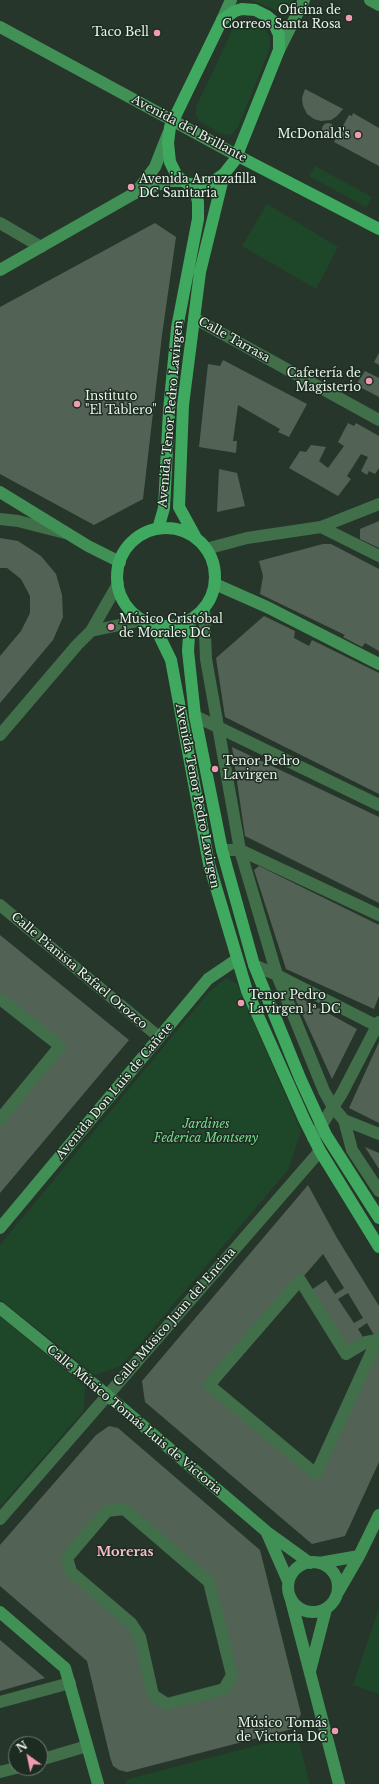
<!DOCTYPE html>
<meta charset="utf-8">
<style>
body{margin:0}
#map{position:relative;width:379px;height:1784px;overflow:hidden;background:#27362a;font-family:"Libre Baskerville",serif}
canvas{display:block}
.north{position:absolute;left:8px;top:1736px;width:40px;height:40px;box-sizing:border-box;background:#1d2c20;border:1px solid #6f7c71;border-radius:50%;rotate:327deg;font-size:11px;font-weight:700;line-height:16px;text-align:center;color:#e9f3eb}
.north::after{content:'';display:block;margin:auto;width:14px;height:18px;background:#f09ab4;clip-path:polygon(50% 0,100% 100%,50% 72%,0 100%)}
</style>
<div id="map">
<canvas width="379" height="1784"></canvas>
<div class="north">N</div>
</div>
<script>
const g = document.querySelector('canvas').getContext('2d');
g.lineJoin = 'round';
function fillPath(path, color) { g.fillStyle = color; g.fill(path, 'evenodd'); }
const poly = rows => new Path2D(rows.map(r => 'M' + r).join(''));
function strokePath(path, color, width, dash) { g.strokeStyle = color; g.lineWidth = width; g.lineCap = dash ? 'butt' : 'round'; g.setLineDash(dash || []); g.stroke(path); }
function drawText(font, color, halo, rows, align = 'center') {
  g.font = font + ' "Libre Baskerville",serif'; g.lineWidth = 3; g.setLineDash([]); g.textBaseline = 'middle'; g.strokeStyle = halo; g.fillStyle = color; for (const [text, x, y, turn = 0] of rows) {
    g.save(); g.translate(x, y); g.rotate((+turn || 0) * Math.PI / 180); g.textAlign = isNaN(turn) ? turn : align; if (halo) g.strokeText(text, 0, 0); g.fillText(text, 0, 0); g.restore();
  }
}
fillPath(poly([
 [252,0,294,0,286,15],
 [241,23,252,23,264,28,270,38,270,48,238,127,232,134,225,135,221,134,199,121,196,114,197,105,232,31],
 [315,166,372,197,366,207,309,176],
 [267,204,338,247,316,289,242,246],
 [226,978,237,984,301,1131,288,1170,121,1366,95,1375,0,1299,0,1245,209,992],
 [0,1316,85,1387,84,1410,0,1507],
 [379,1608,379,1694,353,1685],
 [297,1735,310,1784,126,1784,125,1780]
]), '#1e4729');
fillPath(poly([
 [305,89,343,109,337,116,331,120,321,121,314,119,307,114,303,106,302,98],
 [353,113,379,128,379,166,334,142,349,115,352,116],
 '322 129a6 6 0 1 1 12 0a6 6 0 1 1-12 0Z',
 [155,223,176,237,162,335,143,499,94,525,0,474,0,307],
 [379,353,379,365,374,362],
 [223,360,307,404,289,437,278,432,280,429,238,405,233,441,237,441,236,453,199,447,208,364,220,366],
 [365,371,379,378,379,397,356,385],
 [348,423,354,426,356,423,379,436,379,468,375,474,369,471,367,475,361,471,368,457,361,454,347,476,351,479,338,496,289,468,300,451,306,452,311,445,326,447,319,461,328,468,344,446,338,442],
 [219,469,237,473,245,506,217,512],
 [379,521,379,548,360,539,360,529],
 [0,538,18,541,41,556,56,574,62,595,63,617,53,640,0,703,0,656,21,631,30,613,30,596,21,579,7,568,0,568],
 [323,544,331,544,379,569,379,651,365,643,362,647,343,637,345,635,260,594,263,576,259,561],
 [264,616,295,631,294,638,309,646,312,640,379,673,379,794,225,717,216,658],
 [232,747,379,817,379,903,245,836],
 [259,866,379,925,379,996,374,1009,286,969,254,870],
 [0,935,129,1040,0,1193,0,1119,60,1046,0,999],
 [293,994,357,1029,332,1079],
 [379,1042,379,1123,349,1108],
 [365,1147,379,1153,379,1169],
 [308,1185,337,1238,379,1306,379,1462,345,1536,312,1544,145,1402,142,1381],
 [323,1254,344,1288,335,1294,326,1280,308,1292,346,1354,366,1342,358,1329,367,1323,377,1340,316,1474,209,1385],
 [348,1293,363,1318,354,1323,338,1299],
 [109,1426,118,1428,260,1550,301,1714,292,1729,127,1772,119,1770,113,1766,110,1757,87,1661,0,1586,0,1545,96,1435],
 [124,1509,209,1582,232,1675,224,1689,167,1704,153,1695,131,1623,71,1572,67,1558,107,1511],
 [0,1640,45,1678,0,1691]
]), '#526355');
strokePath(poly([
 [0,223,41,247],
 [194,318,379,420],
 [0,519,18,521,65,533],
 [321,527,379,556],
 [206,549,247,538,321,527,379,504],
 [204,609,206,659,240,850,277,975,324,1091,333,1107,344,1120,379,1134],
 [91,631,143,620],
 [195,716,379,805],
 [0,735,77,645,91,631,118,584],
 [222,850,240,850,379,915],
 [0,905,159,1037],
 [254,965,277,975,379,1027],
 [0,999,60,1046,0,1119],
 [344,1120,352,1150,379,1191],
 [313,1138,341,1095,379,1022],
 [300,1280,346,1354,366,1342,377,1340,316,1474,209,1385,300,1280],
 [124,1509,209,1582,232,1675,224,1689,167,1704,153,1695,140,1637,135,1629,131,1623,71,1572,67,1558,107,1511,124,1509],
 [0,1519,320,1151],
 [0,1702,70,1683],
 [40,1760,87,1746],
 [0,1772,16,1768]
]), '#406f4a', 12);
strokePath(poly([
 [370,0,379,5],
 [222,20,231,0],
 [0,27,238,156],
 [279,50,304,0],
 [137,191,155,167,168,134],
 [0,270,135,193,168,181,183,181],
 [0,492,88,546,120,562],
 [215,584,267,607,379,664],
 [0,1228,208,979,236,960],
 [0,1308,107,1395,267,1532,310,1563],
 [267,1533,288,1581],
 '288 1587a25 25 0 1 1 50 0a25 25 0 1 1-50 0Z',
 [319,1563,359,1556],
 [337,1594,359,1556,379,1515],
 [291,1600,339,1784],
 [0,1612,65,1668,98,1784],
 [310,1671,326,1609]
]), '#419156', 12);
strokePath(poly([
 [242,9,255,10,267,16,273,21,279,35,279,50,235,160,224,174,214,181,205,184,188,184,177,176,170,162,168,143,170,127,222,20,235,11,242,9],
 [238,156,379,229],
 '117 577a49 49 0 1 1 98 0a49 49 0 1 1-98 0Z',
 [158,529,164,508,169,410,177,328,198,219,198,202,196,194,188,184],
 [196,538,179,507,183,405,200,272,224,174],
 [190,620,188,651,195,716,222,850,254,965,300,1078,326,1135,379,1218],
 [154,625,171,660,209,864,247,991,304,1119,320,1151,379,1247]
]), '#3faa5f', 12);
for (const [x, y, r, color] of [
 [349,18,4,"#f09ab4"],
 [157,33,4,"#f09ab4"],
 [358,135,4,"#f09ab4"],
 [131,187,4,"#f09ab4"],
 [369,381,4,"#f09ab4"],
 [77,404,4,"#f09ab4"],
 [111,627,4,"#f09ab4"],
 [215,769,4,"#f09ab4"],
 [241,1003,4,"#f09ab4"],
 [335,1731,4,"#f09ab4"]
]) { const dot = new Path2D(); dot.arc(x, y, r, 0, 2 * Math.PI); g.fillStyle = color; g.fill(dot); strokePath(dot, '#1d2c20', 1.5); }
drawText('12px', '#e9f3eb', '#1d2c20', [
 ["Oficina de",341,11],
 ["Correos Santa Rosa",341,25],
 ["Taco Bell",149,33],
 ["McDonald's",350,135],
 ["Avenida Arruzafilla",139,180,"left"],
 ["DC Sanitaria",139,194,"left"],
 ["Cafetería de",361,374],
 ["Magisterio",361,388],
 ["Instituto",85,397,"left"],
 ["\"El Tablero\"",85,411,"left"],
 ["Músico Cristóbal",119,620,"left"],
 ["de Morales DC",119,634,"left"],
 ["Tenor Pedro",223,762,"left"],
 ["Lavirgen",223,776,"left"],
 ["Tenor Pedro",249,996,"left"],
 ["Lavirgen 1ª DC",249,1010,"left"],
 ["Músico Tomás",327,1724],
 ["de Victoria DC",327,1738]
], 'right');
drawText('12px', '#e9f3eb', '#1d2c20', [
 ["Avenida del Brillante",189,129,28],
 ["Calle Tarrasa",234,340,29],
 ["Avenida Tenor Pedro Lavirgen",171,414,-85],
 ["Avenida Tenor Pedro Lavirgen",197,796,79],
 ["Calle Pianista Rafael Orozco",79,971,40],
 ["Avenida Don Luis de Cañete",115,1091,-50],
 ["Calle Músico Juan del Encina",175,1317,-49],
 ["Calle Músico Tomás Luis de Victoria",134,1420,40]
]);
drawText('italic 12px', '#79dd91', '#1d2c20', [
 ["Jardines",206,1125],
 ["Federica Montseny",206,1139]
]);
drawText('bold 13px', '#fdbbce', '#1d2c20', [
 ["Moreras",125,1552]
]);
</script>
